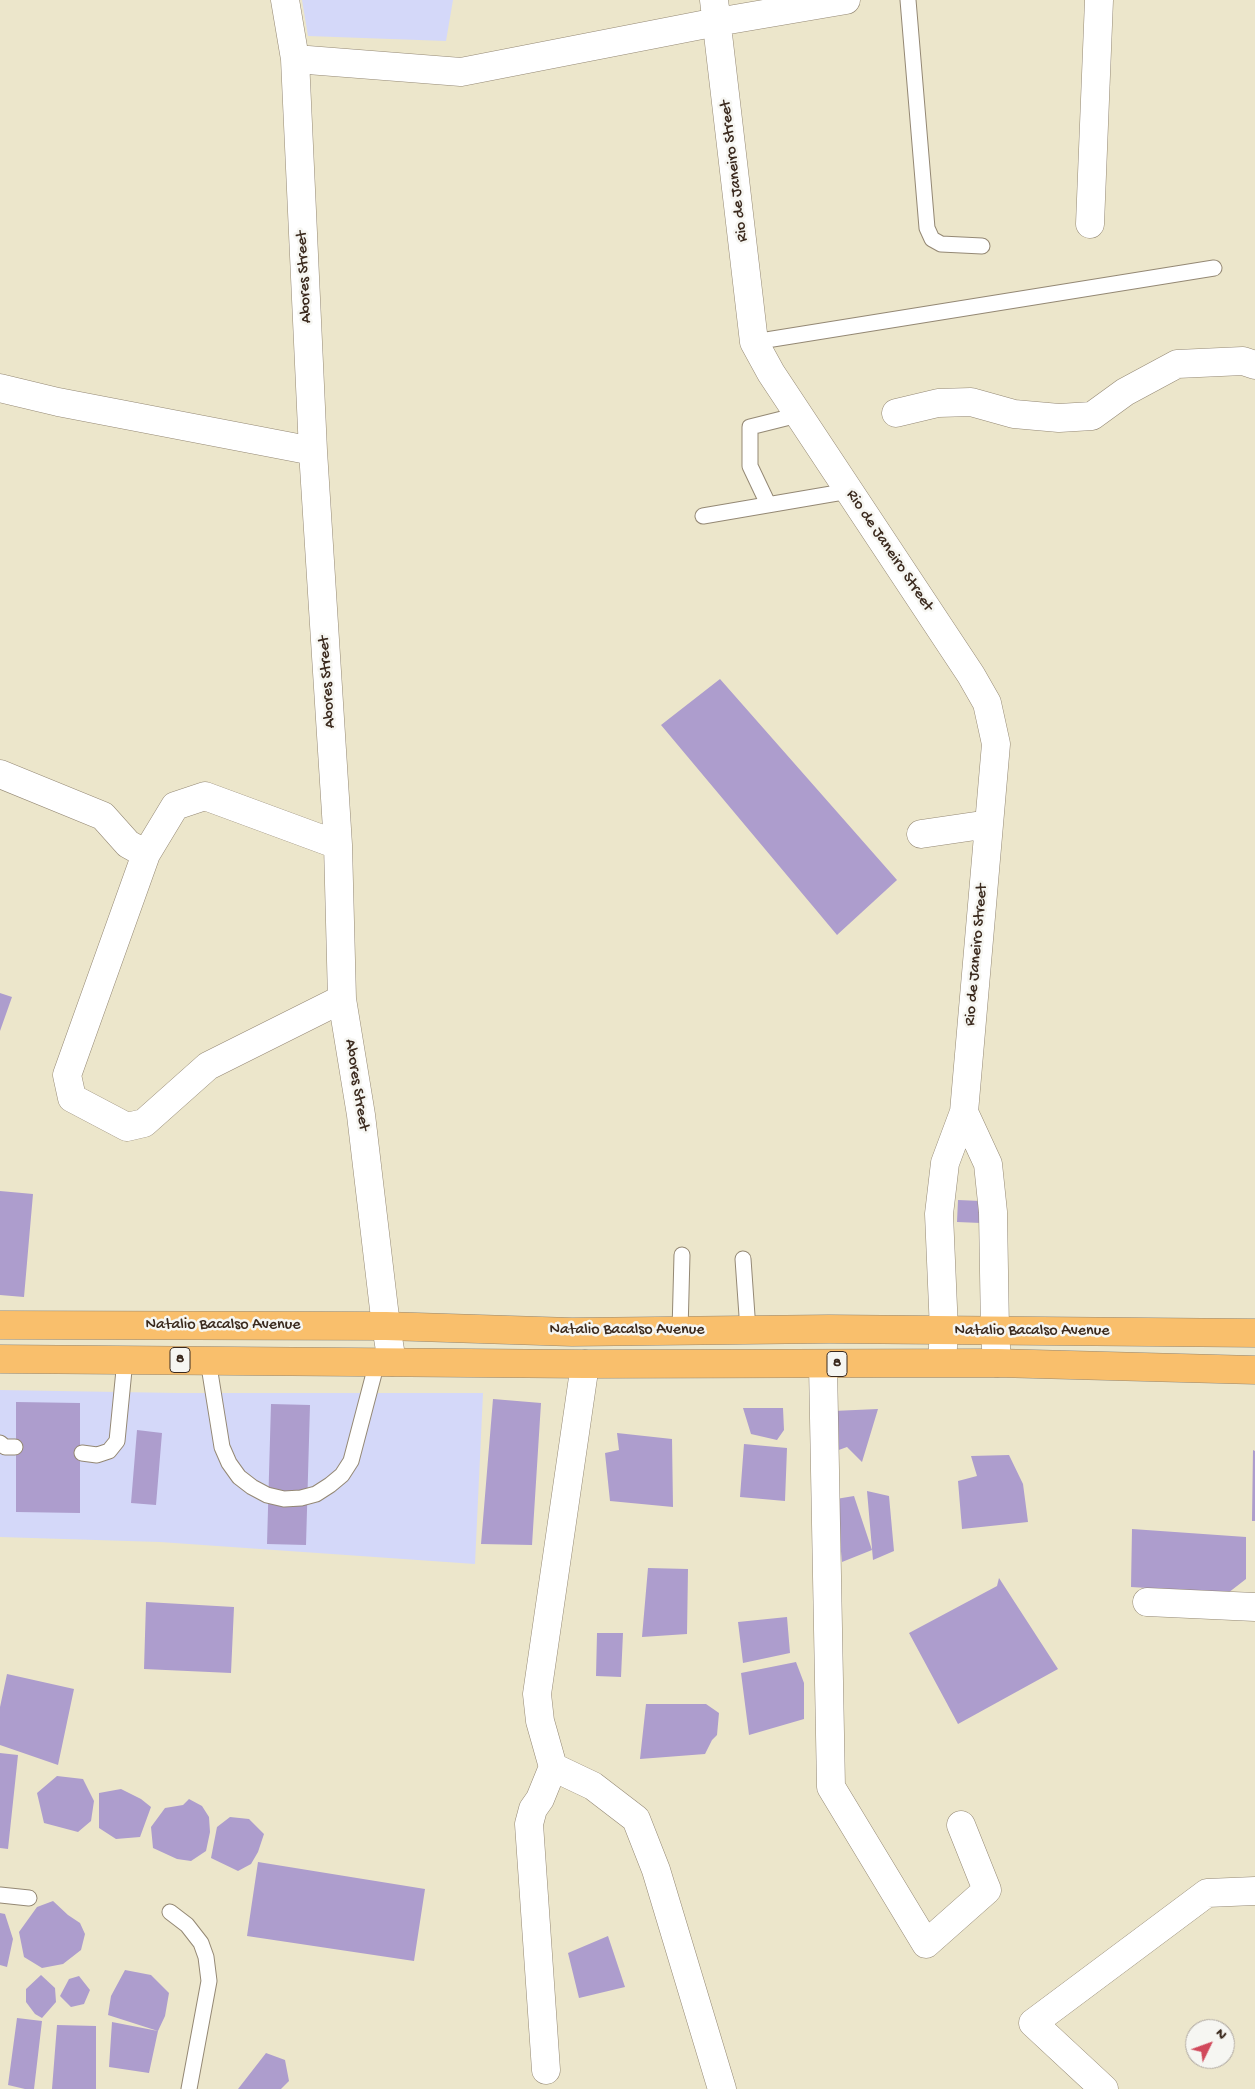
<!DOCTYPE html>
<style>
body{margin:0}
#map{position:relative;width:1255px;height:2089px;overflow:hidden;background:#ece6cb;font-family:"Gochi Hand",sans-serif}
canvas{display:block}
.north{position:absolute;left:1185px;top:2019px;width:50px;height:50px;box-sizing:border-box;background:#f6f6f2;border:1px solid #aba49d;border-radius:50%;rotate:48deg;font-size:14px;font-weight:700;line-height:20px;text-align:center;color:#3b2a1e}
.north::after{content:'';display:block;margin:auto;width:18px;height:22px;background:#d1495b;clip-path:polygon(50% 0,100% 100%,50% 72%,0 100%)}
</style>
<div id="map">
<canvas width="1255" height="2089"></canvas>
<div class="north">N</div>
</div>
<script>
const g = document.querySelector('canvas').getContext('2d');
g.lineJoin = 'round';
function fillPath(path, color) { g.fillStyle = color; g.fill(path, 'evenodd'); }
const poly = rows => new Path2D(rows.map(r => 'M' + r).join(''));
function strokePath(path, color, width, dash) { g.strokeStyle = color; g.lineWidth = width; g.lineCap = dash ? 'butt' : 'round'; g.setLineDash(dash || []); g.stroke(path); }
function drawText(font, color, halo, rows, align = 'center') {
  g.font = font + ' "Gochi Hand",sans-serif'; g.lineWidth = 5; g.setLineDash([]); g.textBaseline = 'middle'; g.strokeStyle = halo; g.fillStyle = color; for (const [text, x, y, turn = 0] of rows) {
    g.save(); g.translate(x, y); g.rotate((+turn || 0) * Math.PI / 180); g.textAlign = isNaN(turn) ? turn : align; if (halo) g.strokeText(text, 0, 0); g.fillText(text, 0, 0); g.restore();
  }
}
fillPath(poly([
 [302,0,453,0,446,41,308,36],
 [0,1390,177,1393,483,1393,475,1564,160,1542,0,1537]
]), '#d4d8f9');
fillPath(poly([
 [720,679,897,880,837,935,661,725],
 [0,993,12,997,0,1031],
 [0,1191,33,1194,24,1297,0,1295],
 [958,1200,981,1201,981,1223,957,1222],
 [493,1399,541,1403,532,1545,481,1544],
 [16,1402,80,1403,80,1513,16,1512],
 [271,1404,310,1405,306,1545,267,1544],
 [743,1408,783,1408,784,1430,777,1440,751,1434],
 [878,1409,862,1462,847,1447,836,1451,833,1411],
 [137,1430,162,1433,156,1505,131,1503],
 [617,1433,672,1439,673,1507,610,1501,605,1453,619,1450],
 [744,1444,787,1448,785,1501,740,1497],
 [1253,1450,1255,1451,1255,1521,1252,1521],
 [1009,1455,1023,1484,1028,1522,962,1529,958,1481,977,1476,971,1456],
 [867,1491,889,1496,894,1551,873,1560],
 [854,1496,872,1550,842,1562,836,1499],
 [1132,1529,1246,1537,1246,1579,1228,1593,1131,1587],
 [648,1568,688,1569,687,1634,642,1637],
 [999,1578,1058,1669,958,1724,909,1633,997,1586],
 [146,1602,234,1607,231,1673,144,1669],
 [787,1617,790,1653,743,1663,738,1622],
 [597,1633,623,1633,621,1677,596,1676],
 [796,1662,804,1683,804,1719,749,1735,741,1673],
 [7,1674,74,1689,58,1765,0,1745,0,1707],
 [646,1704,706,1704,719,1713,717,1735,712,1740,705,1754,640,1759],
 [0,1753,18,1755,8,1849,0,1848],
 [57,1776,83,1779,94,1801,91,1821,78,1832,44,1823,37,1793],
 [121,1789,141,1799,151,1807,140,1837,116,1839,99,1828,99,1793],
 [189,1799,202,1806,209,1817,210,1832,206,1851,191,1861,177,1859,153,1848,151,1827,165,1808,183,1805],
 [230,1817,249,1819,264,1834,258,1852,251,1864,238,1871,211,1858,217,1827],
 [258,1862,425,1889,414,1961,247,1936],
 [53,1901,68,1915,80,1923,85,1934,81,1950,63,1964,42,1968,24,1957,19,1932,37,1907],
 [0,1913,5,1914,13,1939,7,1967,0,1965],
 [608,1936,625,1987,579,1998,568,1953],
 [125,1970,151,1975,169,1993,165,2016,158,2031,149,2073,109,2067,112,2022,158,2031,108,2015,111,1996],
 [41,1975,55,1988,56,2002,42,2018,35,2014,26,2002,26,1989],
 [79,1976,90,1990,84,2004,71,2007,60,1996,69,1979],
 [17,2018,42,2021,34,2089,25,2089,8,2085],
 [57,2025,96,2026,96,2089,52,2089],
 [266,2053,285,2060,289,2081,281,2089,238,2089]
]), '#ad9dcd');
const lane = poly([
 [908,0,927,228,932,239,941,244,982,246],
 [754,342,1214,268],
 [768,504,750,466,750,427,798,415],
 [703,516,849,491],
 [743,1259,748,1330],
 [680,1331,682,1255],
 [208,1360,222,1447,229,1463,239,1477,252,1487,267,1495,284,1499,301,1498,316,1494,330,1485,342,1475,351,1461,377,1362],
 [0,1443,5,1447,15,1447],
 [82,1453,97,1455,109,1451,117,1441,125,1360],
 [0,1895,29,1898],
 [170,1912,187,1925,201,1943,206,1957,209,1981,189,2089]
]);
const street = poly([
 [285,0,295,59,313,451,338,845,342,999,361,1115,386,1326,392,1362],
 [714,0,754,342,771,373,971,675,987,703,996,744,964,1112,945,1163,939,1214,944,1331,942,1362],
 [295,59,461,72,717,22,846,0],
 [1090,224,1099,0],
 [0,388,58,402,313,451],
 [896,413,938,403,971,402,1014,414,1059,418,1092,416,1125,392,1177,364,1243,361,1255,365],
 [0,774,103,816,128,844,146,854],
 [921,834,989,824],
 [338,845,205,796,175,806,146,854,67,1075,72,1098,127,1127,144,1123,208,1066,342,999],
 [964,1112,988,1164,993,1212,995,1331,997,1363],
 [585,1364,537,1694,540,1721,553,1767,593,1786,636,1819,656,1870,722,2089],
 [823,1365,831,1787,926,1944,987,1890,961,1825],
 [1147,1602,1255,1607],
 [546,2070,529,1824,533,1809,540,1799,553,1767],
 [1104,2089,1033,2023,1207,1893,1255,1891]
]);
const primary = poly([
 [0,1325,386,1326,572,1332,829,1329,1255,1333],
 [0,1359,585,1364,997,1363,1255,1370]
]);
strokePath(lane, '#948874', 17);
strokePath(street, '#948874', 29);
strokePath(primary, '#948874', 29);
strokePath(lane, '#fff', 15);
strokePath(street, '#fff', 28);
strokePath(primary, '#f9bf6c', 28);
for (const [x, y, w] of [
 [180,1360,20],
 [837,1364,20]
]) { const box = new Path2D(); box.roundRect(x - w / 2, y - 12.5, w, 25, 4); g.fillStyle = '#f6f6f2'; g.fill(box); strokePath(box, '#3b2a1e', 1); }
drawText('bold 15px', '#3b2a1e', null, [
 ["8",180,1360],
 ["8",837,1364]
]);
drawText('16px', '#3b2a1e', '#f6f6f2', [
 ["Rio de Janeiro Street",735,171,-97],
 ["Abores Street",305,277,-93],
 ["Rio de Janeiro Street",889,551,56],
 ["Abores Street",328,682,-94],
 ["Rio de Janeiro Street",977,955,-85],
 ["Abores Street",356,1085,81],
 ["Natalio Bacalso Avenue",223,1326],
 ["Natalio Bacalso Avenue",627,1331],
 ["Natalio Bacalso Avenue",1032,1332]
]);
</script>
